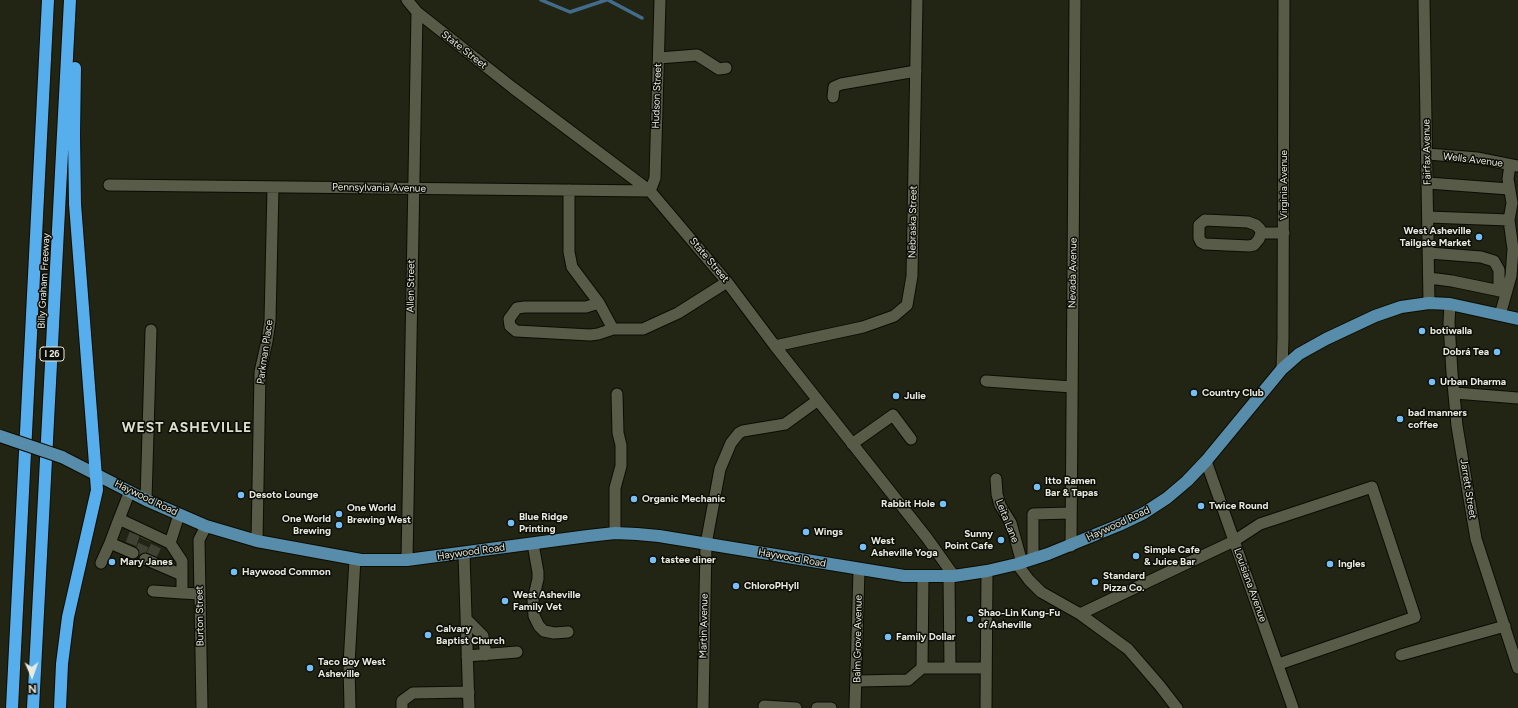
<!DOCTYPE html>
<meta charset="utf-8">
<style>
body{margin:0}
#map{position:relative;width:1518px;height:708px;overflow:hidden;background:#222414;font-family:Figtree,sans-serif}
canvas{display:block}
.north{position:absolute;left:12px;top:656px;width:40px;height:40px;-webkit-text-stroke:3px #0c0d06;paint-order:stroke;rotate:178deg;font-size:11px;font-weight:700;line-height:16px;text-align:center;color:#e9ebe0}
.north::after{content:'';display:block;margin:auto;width:14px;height:18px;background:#e9ebe0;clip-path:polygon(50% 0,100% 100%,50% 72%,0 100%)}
</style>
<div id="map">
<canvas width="1518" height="708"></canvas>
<div class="north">N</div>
</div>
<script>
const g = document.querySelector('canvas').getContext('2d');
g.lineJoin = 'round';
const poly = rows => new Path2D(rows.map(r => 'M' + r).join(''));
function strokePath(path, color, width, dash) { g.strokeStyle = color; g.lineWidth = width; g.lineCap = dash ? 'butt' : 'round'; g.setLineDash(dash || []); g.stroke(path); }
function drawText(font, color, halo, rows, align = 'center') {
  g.font = font + ' Figtree,sans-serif'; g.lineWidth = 3; g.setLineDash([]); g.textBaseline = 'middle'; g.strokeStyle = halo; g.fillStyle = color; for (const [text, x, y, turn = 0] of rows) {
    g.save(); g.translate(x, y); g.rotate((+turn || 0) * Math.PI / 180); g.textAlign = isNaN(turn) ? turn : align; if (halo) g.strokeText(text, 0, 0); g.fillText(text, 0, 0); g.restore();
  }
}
strokePath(poly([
 [541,0,570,12,606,0],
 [608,0,642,18]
]), '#436c8c', 3.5);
strokePath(poly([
 [131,544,135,533],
 [139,555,146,539],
 [151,556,157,544]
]), '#404233', 11, [11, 5.5]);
const minor = poly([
 [407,0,417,12,513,88,650,191,727,282,775,346,927,538,954,576],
 [1424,0,1429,303],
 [659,58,697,55,719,69,726,68],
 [833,97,834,87,841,84,916,71],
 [1428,154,1477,158,1518,166],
 [1428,183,1509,189],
 [109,185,650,191],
 [569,190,569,252,572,267,599,303],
 [650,191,655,178,660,0],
 [1428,217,1509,220,1512,203,1508,179,1510,165],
 [1205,220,1248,222,1256,225,1260,229,1261,233,1259,239,1254,245,1249,246,1205,244,1201,242,1199,238,1199,225,1205,220],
 [1261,233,1284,233],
 [1429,253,1481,257,1494,261,1499,270,1499,291],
 [1429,278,1452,281,1505,292],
 [1450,304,1449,323,1452,373,1457,426,1476,539,1518,668],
 [1500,315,1511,276,1513,249,1509,220],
 [613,329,599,303,586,307,525,307,517,308,509,319,510,326,516,331,590,335,598,334,613,329,643,329,678,313,727,282],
 [775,346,863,327,894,316,907,305,912,276,917,0],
 [1282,369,1283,339,1284,0],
 [986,381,1072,387],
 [1455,393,1518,398],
 [852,444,893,415,911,439],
 [1206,461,1293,708],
 [996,479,997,494,1000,505,1011,523,1022,563],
 [130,491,119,519,170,543,179,515],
 [146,500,151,330],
 [119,519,110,543,133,553],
 [615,533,615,488,621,466,621,445,618,433,617,394],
 [257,541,260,372,267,341,270,321,273,187],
 [170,543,182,561,182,593,200,594],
 [533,544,538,572,538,579,533,600,534,616,539,626,544,631,554,633,568,632],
 [1071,546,1075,0],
 [464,554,469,708],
 [145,559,182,575],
 [1033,559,1033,514,1071,513],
 [407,560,417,12],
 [101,563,110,543],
 [1017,564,1029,580,1041,592,1080,614,1128,649,1160,686,1177,708],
 [949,576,950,668],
 [153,591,182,593],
 [1080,614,1234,541,1260,524,1372,487,1415,617,1279,664],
 [466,619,483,636,486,655],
 [1401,655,1505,626],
 [467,656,517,652],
 [922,668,923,576],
 [857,681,908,680,922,668,986,668],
 [764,706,796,708],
 [202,708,199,540,206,526],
 [350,708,349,664,355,559],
 [402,708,402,701,413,693,469,692],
 [703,708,706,544,720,469,731,443,739,433,743,431,785,424,818,400],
 [817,708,831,708],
 [855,708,859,570],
 [986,708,987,571]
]);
const major = poly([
 [62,457,146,500,206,526,257,541,361,560,407,560,588,536,615,533,637,534,659,536,904,576,954,576,987,571,1017,564,1048,554,1119,525,1144,513,1167,498,1187,481,1206,461,1282,369,1299,354,1326,339,1375,316,1401,307,1429,303,1450,304,1518,319]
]);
const highway = poly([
 [12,708,48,0],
 [33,708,70,0],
 [60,708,62,664,68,617,97,490,75,204,74,135,75,68]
]);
strokePath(minor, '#0c0d02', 13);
strokePath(major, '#0c0d02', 14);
strokePath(highway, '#0c0d02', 14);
strokePath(minor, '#585b48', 11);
strokePath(major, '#578daa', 12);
strokePath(highway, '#57aeec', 12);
const majorBridge = poly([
 [0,436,62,457]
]);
strokePath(majorBridge, '#0c0d02', 14, []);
strokePath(majorBridge, '#578daa', 12);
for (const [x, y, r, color] of [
 [1479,237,4,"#76c0f7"],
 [1422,331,4,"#76c0f7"],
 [1497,352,4,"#76c0f7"],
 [1432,382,4,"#76c0f7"],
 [1194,393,4,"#76c0f7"],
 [896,396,4,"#76c0f7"],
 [1400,419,4,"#76c0f7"],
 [1037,487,4,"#76c0f7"],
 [241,495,4,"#76c0f7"],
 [634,499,4,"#76c0f7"],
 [943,504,4,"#76c0f7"],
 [1201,506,4,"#76c0f7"],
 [339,514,4,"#76c0f7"],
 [511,523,4,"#76c0f7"],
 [339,525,4,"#76c0f7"],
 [806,532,4,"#76c0f7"],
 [1001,540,4,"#76c0f7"],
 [863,547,4,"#76c0f7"],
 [1136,556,4,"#76c0f7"],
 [653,560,4,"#76c0f7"],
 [112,562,4,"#76c0f7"],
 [1330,564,4,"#76c0f7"],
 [234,572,4,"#76c0f7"],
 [1095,582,4,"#76c0f7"],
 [736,586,4,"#76c0f7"],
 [505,601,4,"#76c0f7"],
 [970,619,4,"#76c0f7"],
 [428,635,4,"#76c0f7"],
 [888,637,4,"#76c0f7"],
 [310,668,4,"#76c0f7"]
]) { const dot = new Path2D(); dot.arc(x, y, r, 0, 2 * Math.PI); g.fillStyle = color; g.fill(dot); strokePath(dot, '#0c0d06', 1.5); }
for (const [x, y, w] of [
 [52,354,24]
]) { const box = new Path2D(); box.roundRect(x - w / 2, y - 7, w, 14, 3); g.fillStyle = '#0c0d06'; g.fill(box); strokePath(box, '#e9ebe0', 1); }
drawText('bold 9px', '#e9ebe0', null, [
 ["I 26",52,354]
]);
drawText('10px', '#e9ebe0', '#0c0d06', [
 ["State Street",464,50,38],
 ["Hudson Street",657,96,-88],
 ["Fairfax Avenue",1427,152,-91],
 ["Wells Avenue",1473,160,7],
 ["Virginia Avenue",1284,185,-90],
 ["Pennsylvania Avenue",379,188,1],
 ["Nebraska Street",913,222,-89],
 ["State Street",709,260,50],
 ["Nevada Avenue",1073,273,-89],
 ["Billy Graham Freeway",44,281,-87],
 ["Allen Street",411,286,-89],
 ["Parkman Place",265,352,-82],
 ["Jarrett Street",1468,489,81],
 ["Haywood Road",146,498,26],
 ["Leita Lane",1007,521,68],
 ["Haywood Road",1118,524,-25],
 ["Haywood Road",471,552,-8],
 ["Haywood Road",792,558,10],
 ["Louisiana Avenue",1250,585,70],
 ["Burton Street",200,616,-91],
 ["Martin Avenue",704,626,-89],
 ["Balm Grove Avenue",858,639,-89]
]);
drawText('bold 10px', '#e9ebe0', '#0c0d06', [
 ["West Asheville",1471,231,"right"],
 ["Tailgate Market",1471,243,"right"],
 ["botiwalla",1430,331],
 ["Dobrá Tea",1489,352,"right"],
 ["Urban Dharma",1440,382],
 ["Country Club",1202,393],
 ["Julie",904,396],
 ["bad manners",1408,413],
 ["coffee",1408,425],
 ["Itto Ramen",1045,481],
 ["Bar & Tapas",1045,493],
 ["Desoto Lounge",249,495],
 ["Organic Mechanic",642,499],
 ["Rabbit Hole",935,504,"right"],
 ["Twice Round",1209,506],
 ["One World",347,508],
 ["Brewing West",347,520],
 ["Blue Ridge",519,517],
 ["Printing",519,529],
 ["One World",331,519,"right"],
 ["Brewing",331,531,"right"],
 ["Wings",814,532],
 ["Sunny",993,534,"right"],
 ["Point Cafe",993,546,"right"],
 ["West",871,541],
 ["Asheville Yoga",871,553],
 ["Simple Cafe",1144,550],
 ["& Juice Bar",1144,562],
 ["tastee diner",661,560],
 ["Mary Janes",120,562],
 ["Ingles",1338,564],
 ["Haywood Common",242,572],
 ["Standard",1103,576],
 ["Pizza Co.",1103,588],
 ["ChloroPHyll",744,586],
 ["West Asheville",513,595],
 ["Family Vet",513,607],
 ["Shao-Lin Kung-Fu",978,613],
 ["of Asheville",978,625],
 ["Calvary",436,629],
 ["Baptist Church",436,641],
 ["Family Dollar",896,637],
 ["Taco Boy West",318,662],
 ["Asheville",318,674]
], 'left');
g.letterSpacing = '1px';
drawText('bold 14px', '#dce0ca', '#0c0d06', [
 ["WEST ASHEVILLE",187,428]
]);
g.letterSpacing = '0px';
</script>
